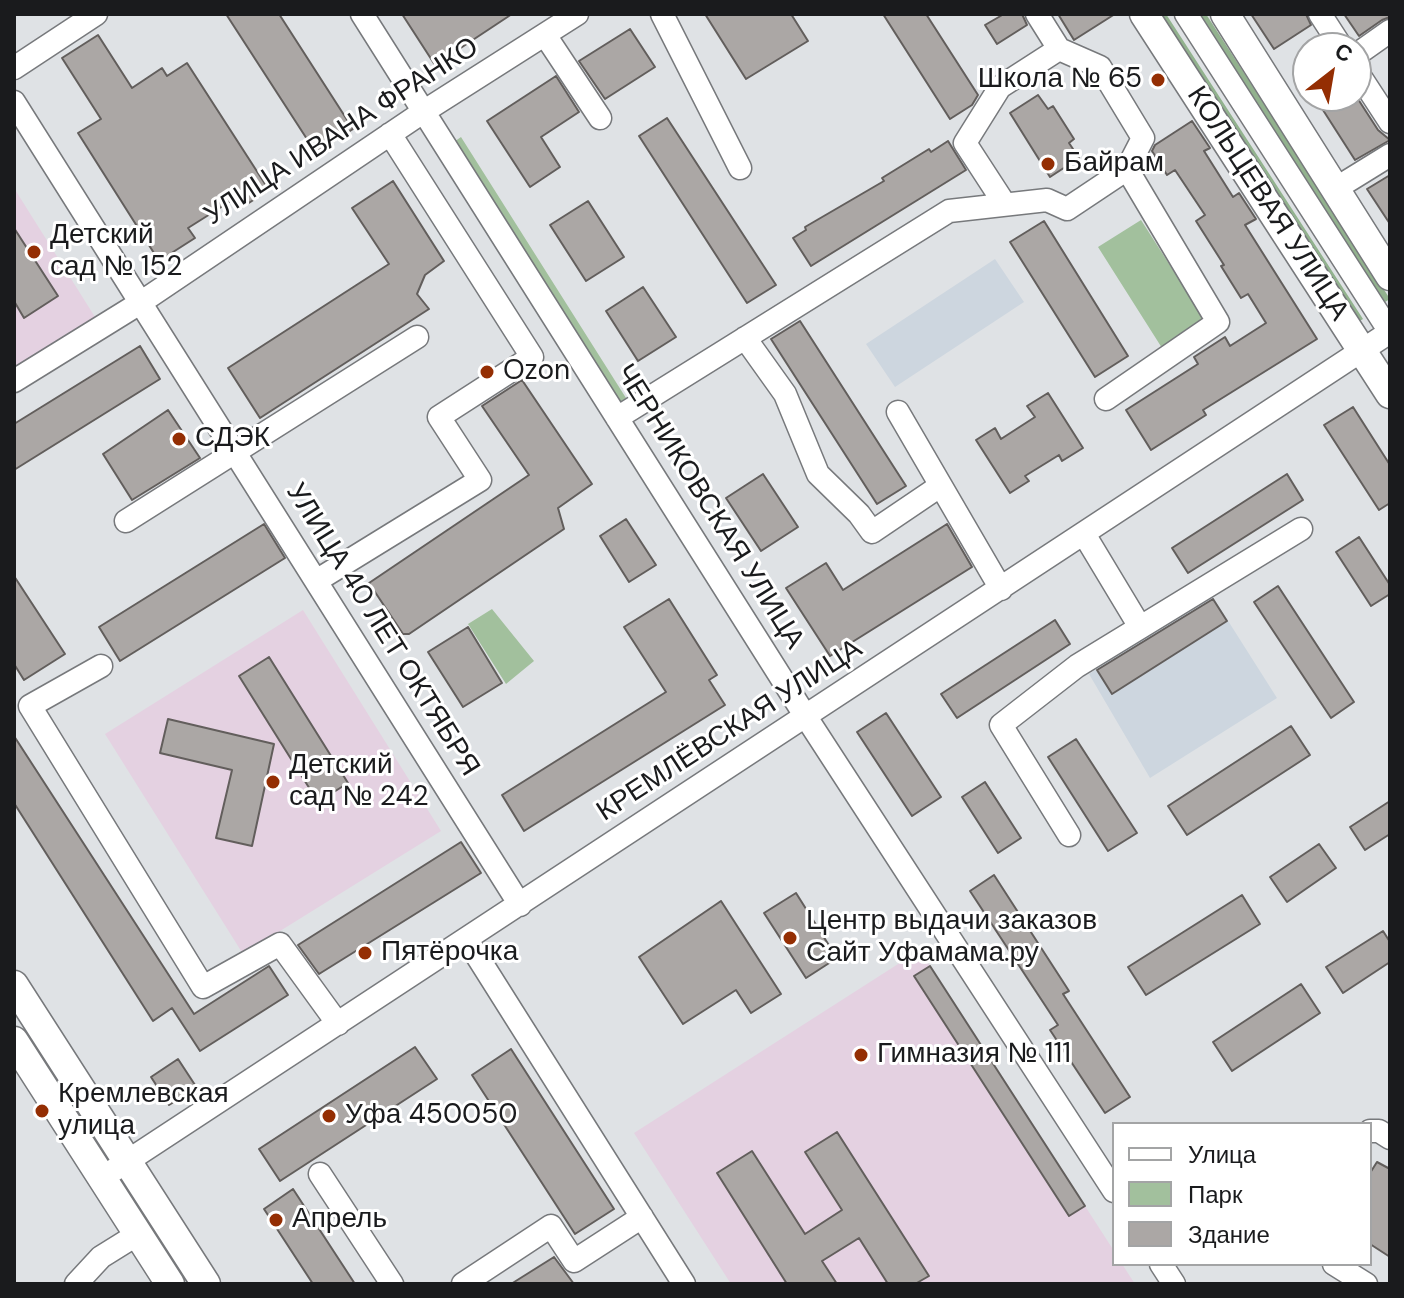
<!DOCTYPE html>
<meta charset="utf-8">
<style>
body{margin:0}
#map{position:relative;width:1404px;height:1298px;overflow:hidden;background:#dfe2e5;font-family:"DM Sans",sans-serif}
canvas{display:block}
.frame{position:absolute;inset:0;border:16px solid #1a1b1d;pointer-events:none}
.legend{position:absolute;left:1112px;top:1122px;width:260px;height:144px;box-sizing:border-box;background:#fff;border:2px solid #a3a4a5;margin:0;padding:10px 14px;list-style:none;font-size:24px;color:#1a1b1d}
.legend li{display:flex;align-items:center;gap:16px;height:40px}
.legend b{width:40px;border:2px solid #a3a4a5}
.north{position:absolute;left:1292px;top:32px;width:80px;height:80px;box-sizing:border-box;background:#fff;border:2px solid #a3a4a5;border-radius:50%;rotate:31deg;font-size:22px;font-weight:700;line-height:32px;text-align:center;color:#1a1b1d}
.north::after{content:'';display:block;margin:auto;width:28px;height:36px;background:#942e03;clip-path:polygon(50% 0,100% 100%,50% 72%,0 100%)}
</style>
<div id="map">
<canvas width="1404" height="1298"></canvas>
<div class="frame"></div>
<ul class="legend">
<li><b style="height:10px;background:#fff"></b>Улица</li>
<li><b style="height:22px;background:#a2c09d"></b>Парк</li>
<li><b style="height:22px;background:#aba7a5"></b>Здание</li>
</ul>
<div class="north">С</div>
</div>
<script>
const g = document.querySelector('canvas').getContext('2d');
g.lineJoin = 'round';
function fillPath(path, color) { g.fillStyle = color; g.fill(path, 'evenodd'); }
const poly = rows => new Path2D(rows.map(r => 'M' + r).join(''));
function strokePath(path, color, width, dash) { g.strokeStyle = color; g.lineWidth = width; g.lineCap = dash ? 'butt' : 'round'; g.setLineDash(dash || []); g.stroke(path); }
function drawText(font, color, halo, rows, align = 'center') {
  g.font = font + ' "DM Sans",sans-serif'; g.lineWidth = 6; g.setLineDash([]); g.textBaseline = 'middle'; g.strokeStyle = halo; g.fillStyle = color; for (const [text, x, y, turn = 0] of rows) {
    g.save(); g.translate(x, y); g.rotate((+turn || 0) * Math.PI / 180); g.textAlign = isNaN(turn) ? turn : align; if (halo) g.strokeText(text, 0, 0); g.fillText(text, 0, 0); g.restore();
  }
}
fillPath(poly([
 [995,259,1024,302,895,387,866,344],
 [1211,594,1277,698,1150,778,1089,674]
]), '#cdd6df');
fillPath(poly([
 [14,188,95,317,14,367],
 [303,610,441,831,243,954,105,734],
 [920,950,930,966,914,976,1068,1216,1085,1206,1114,1251,1114,1264,1122,1264,1135,1284,731,1284,634,1133]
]), '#e4d1e1');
fillPath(poly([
 [461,137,626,398,616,405,451,144],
 [1141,220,1205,320,1162,348,1098,247],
 [492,609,534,661,506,684,468,624]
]), '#a2c09d');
fillPath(poly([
 [1152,14,1166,14,1363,319,1353,325],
 [1193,14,1206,14,1390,299,1380,305]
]), '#92b28e');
const building = poly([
 [226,14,279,14,353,129,316,153,226,14],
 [402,14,512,14,435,65,402,14],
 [705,14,791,14,808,41,746,79,705,14],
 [883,14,926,14,978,95,972,105,950,119,883,14],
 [1004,14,1022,14,1027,25,997,44,985,25,1004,14],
 [1058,14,1115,14,1074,40,1058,14],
 [1251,14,1306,14,1311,25,1274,49,1251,14],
 [1344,14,1390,14,1390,17,1382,20,1359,36,1344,14],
 [630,29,655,67,605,99,579,61,630,29],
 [98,35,132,88,162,68,167,76,187,63,269,190,241,208,234,199,188,228,195,238,159,261,78,133,101,119,62,58,98,35],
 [556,76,579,112,541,137,560,167,530,187,487,121,556,76],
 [1038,95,1048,109,1053,106,1074,139,1069,143,1079,158,1050,177,1010,113,1038,95],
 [1314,96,1356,96,1378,130,1390,140,1355,160,1314,96],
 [667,118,776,285,747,303,639,136,667,118],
 [1192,121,1210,148,1204,151,1233,197,1239,193,1256,219,1245,225,1317,339,1203,410,1206,415,1151,450,1126,410,1198,364,1194,357,1225,337,1230,346,1266,323,1248,294,1241,298,1221,266,1224,265,1196,221,1205,215,1175,170,1167,175,1152,151,1155,145,1192,121],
 [948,141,966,170,811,266,793,238,806,230,805,227,884,181,882,178,929,149,931,152,948,141],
 [1390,175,1390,224,1367,189,1390,175],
 [393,181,444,261,425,275,417,294,429,309,260,418,228,368,389,264,352,208,393,181],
 [588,201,624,257,586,281,550,225,588,201],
 [1044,221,1128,356,1095,377,1010,242,1044,221],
 [14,228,58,296,24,318,14,301,14,228],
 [643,287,676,337,638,361,606,311,643,287],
 [800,321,906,486,877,504,771,339,800,321],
 [140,346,160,379,14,470,14,424,140,346],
 [522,380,592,484,558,508,564,529,409,634,403,634,369,583,529,475,482,406,522,380],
 [1048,393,1083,448,1062,461,1059,455,1025,476,1029,481,1010,493,976,440,995,428,1001,439,1035,417,1027,406,1048,393],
 [1353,407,1390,465,1390,503,1379,510,1324,425,1353,407],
 [168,410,200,458,132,500,103,454,168,410],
 [763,474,798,527,761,551,726,498,763,474],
 [1287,474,1303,500,1188,573,1172,548,1287,474],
 [626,519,656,565,629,582,600,536,626,519],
 [264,524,285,558,120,661,99,627,264,524],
 [947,524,972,567,830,656,786,588,826,563,843,590,947,524],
 [1359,537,1390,585,1390,594,1371,606,1336,552,1359,537],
 [14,576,65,654,24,680,14,664,14,576],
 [1278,586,1354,702,1331,718,1254,602,1278,586],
 [669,599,717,675,709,680,725,705,524,831,502,795,666,692,624,627,669,599],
 [1213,599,1227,621,1112,694,1097,670,1213,599],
 [1055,620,1070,644,957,718,941,694,1055,620],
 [468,627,502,683,463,707,428,652,468,627],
 [269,657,348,783,318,802,239,676,269,657],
 [886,713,941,797,912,816,857,732,886,713],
 [168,719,274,744,252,846,216,838,232,770,160,753,168,719],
 [1291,726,1310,755,1187,835,1168,806,1291,726],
 [14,736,194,1014,269,966,288,995,200,1051,172,1008,153,1021,14,803,14,736],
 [1076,739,1137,833,1108,851,1048,757,1076,739],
 [985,782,1021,838,998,853,962,797,985,782],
 [1390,801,1390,834,1365,850,1350,827,1390,801],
 [461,842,481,873,319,974,298,945,461,842],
 [1319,844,1336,868,1287,902,1270,877,1319,844],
 [994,875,1069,991,1063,994,1130,1097,1105,1113,1050,1030,1058,1025,970,891,994,875],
 [796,893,837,958,806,978,764,913,796,893],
 [1242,895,1260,924,1146,995,1128,967,1242,895],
 [721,901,781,994,751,1013,736,990,683,1024,639,957,721,901],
 [1383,931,1390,942,1390,962,1343,993,1326,967,1383,931],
 [930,966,1085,1206,1069,1216,914,976,930,966],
 [1301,984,1320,1013,1232,1071,1213,1042,1301,984],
 [415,1047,437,1079,280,1181,259,1149,415,1047],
 [511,1049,614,1209,575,1234,472,1075,511,1049],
 [178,1059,197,1088,169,1105,151,1077,178,1059],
 [837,1132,929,1276,915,1284,888,1284,859,1238,822,1261,837,1284,787,1284,717,1173,752,1151,805,1234,842,1210,805,1152,837,1132],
 [1377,1162,1390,1169,1390,1257,1370,1244,1370,1173,1377,1162],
 [293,1189,355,1284,313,1284,264,1209,293,1189],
 [554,1257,574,1284,511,1284,554,1257]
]);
fillPath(building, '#aba7a5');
strokePath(building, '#625e5c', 2);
const minor = poly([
 [362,14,806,717,1114,1191],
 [662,14,740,168],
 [1037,14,1059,49],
 [1186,14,1390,332],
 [1320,14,1342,48],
 [545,35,600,118],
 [1356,55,1390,31],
 [14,68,96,14],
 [1356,70,1390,122],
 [14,102,520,905],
 [1335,189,1390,155],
 [1004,203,965,143,1000,87,1059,49,1100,67,1143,138,1127,169,1218,322,1106,399],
 [745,338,785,394,818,474,859,514,872,532,940,486],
 [14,381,140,303,423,112,577,14],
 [898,412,1001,589],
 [617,418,949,211,1047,200,1067,209,1127,169],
 [126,521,417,337],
 [1084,534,1140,627],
 [316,581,480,480,439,417,532,357,390,134],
 [101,666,30,706,203,987,280,944,338,1024],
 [1069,835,1001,725,1077,666,1301,529],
 [467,940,684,1284],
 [1370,1131,1379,1131,1390,1138],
 [114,1170,1390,332],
 [320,1174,392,1284],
 [1161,1264,1174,1284],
 [1334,1264,1366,1284],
 [76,1284,101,1257,138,1234],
 [463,1284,551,1226,574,1261,642,1217]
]);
const major = poly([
 [1144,14,1390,394],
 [1225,14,1390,276],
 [14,985,206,1284],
 [14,1041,170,1284]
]);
strokePath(minor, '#77797c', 25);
strokePath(major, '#77797c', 31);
strokePath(minor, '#fff', 22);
strokePath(major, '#fff', 28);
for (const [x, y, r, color] of [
 [1158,80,8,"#942e03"],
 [1048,164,8,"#942e03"],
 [34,252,8,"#942e03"],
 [487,372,8,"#942e03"],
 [179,439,8,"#942e03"],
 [273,782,8,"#942e03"],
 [790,938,8,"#942e03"],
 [365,953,8,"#942e03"],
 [861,1055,8,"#942e03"],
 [42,1111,8,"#942e03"],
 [329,1116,8,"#942e03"],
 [276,1220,8,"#942e03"]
]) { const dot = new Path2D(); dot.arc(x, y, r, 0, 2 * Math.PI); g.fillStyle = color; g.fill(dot); strokePath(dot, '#fff', 3); }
drawText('28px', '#1a1b1d', '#fff', [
 ["Школа № 65",1142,80,"right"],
 ["Байрам",1064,164],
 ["Детский",50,236],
 ["сад № 152",50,268],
 ["Ozon",503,372],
 ["СДЭК",195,439],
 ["Детский",289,766],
 ["сад № 242",289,798],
 ["Центр выдачи заказов",806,922],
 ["Сайт Уфамама.ру",806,954],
 ["Пятёрочка",381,953],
 ["Гимназия № 111",877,1055],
 ["Кремлевская",58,1095],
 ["улица",58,1127],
 ["Уфа 450050",345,1116],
 ["Апрель",292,1220]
], 'left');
drawText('28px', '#1a1b1d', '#fff', [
 ["УЛИЦА ИВАНА ФРАНКО",342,132,-33],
 ["КОЛЬЦЕВАЯ УЛИЦА",1267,204,57],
 ["ЧЕРНИКОВСКАЯ УЛИЦА",709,507,58],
 ["УЛИЦА 40 ЛЕТ ОКТЯБРЯ",382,630,58],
 ["КРЕМЛЁВСКАЯ УЛИЦА",730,731,-33]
]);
</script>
